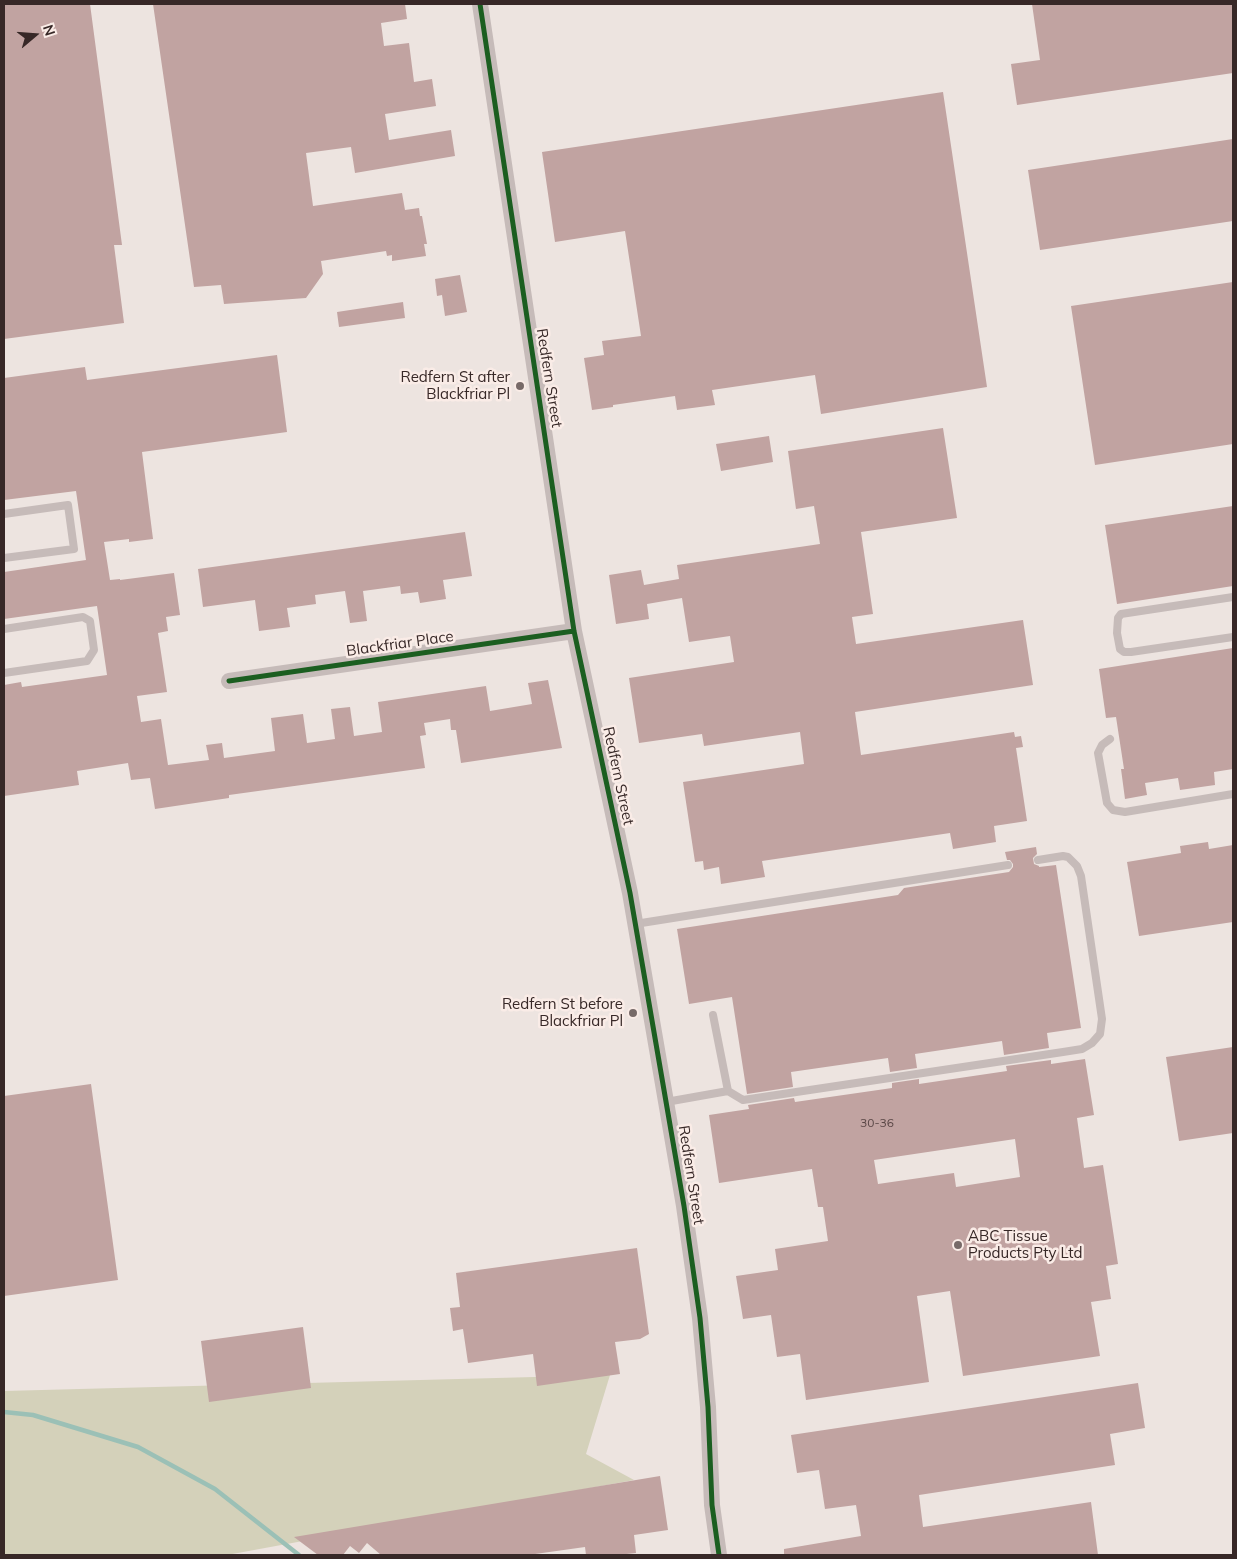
<!DOCTYPE html>
<style>
body{margin:0}
#map{position:relative;width:1237px;height:1559px;overflow:hidden;background:#ede4e0;font-family:Mulish,sans-serif}
canvas{display:block}
.frame{position:absolute;inset:0;border:5px solid #372827;pointer-events:none}
.north{position:absolute;left:10px;top:10px;width:50px;height:50px;-webkit-text-stroke:4px #faece7;paint-order:stroke;rotate:72deg;font-size:14px;font-weight:700;line-height:20px;text-align:center;color:#372827}
.north::after{content:'';display:block;margin:auto;width:18px;height:22px;background:#372827;clip-path:polygon(50% 0,100% 100%,50% 72%,0 100%)}
</style>
<div id="map">
<canvas width="1237" height="1559"></canvas>
<div class="frame"></div>
<div class="north">N</div>
</div>
<script>
const g = document.querySelector('canvas').getContext('2d');
g.lineJoin = 'round';
function fillPath(path, color) { g.fillStyle = color; g.fill(path, 'evenodd'); }
const poly = rows => new Path2D(rows.map(r => 'M' + r).join(''));
function strokePath(path, color, width, dash) { g.strokeStyle = color; g.lineWidth = width; g.lineCap = dash ? 'butt' : 'round'; g.setLineDash(dash || []); g.stroke(path); }
function drawText(font, color, halo, rows, align = 'center') {
  g.font = font + ' Mulish,sans-serif'; g.lineWidth = 5; g.setLineDash([]); g.textBaseline = 'middle'; g.strokeStyle = halo; g.fillStyle = color; for (const [text, x, y, turn = 0] of rows) {
    g.save(); g.translate(x, y); g.rotate((+turn || 0) * Math.PI / 180); g.textAlign = isNaN(turn) ? turn : align; if (halo) g.strokeText(text, 0, 0); g.fillText(text, 0, 0); g.restore();
  }
}
fillPath(poly([
 [610,1375,586,1454,634,1480,227,1555,4,1555,4,1391]
]), '#d4d1ba');
strokePath(poly([
 [4,1412,33,1415,138,1447,215,1489,299,1555]
]), '#9bc0b6', 4.5);
fillPath(poly([
 [4,4,90,4,122,245,114,245,124,323,4,339],
 [153,4,405,4,407,19,381,23,384,46,409,43,414,82,432,79,436,106,385,114,389,140,451,130,455,156,355,173,351,147,306,153,313,206,402,193,405,210,419,208,420,216,422,216,427,244,424,244,426,256,392,261,392,255,387,256,386,251,321,261,323,274,306,298,224,304,221,285,194,287],
 [1032,4,1233,4,1233,73,1017,105,1011,64,1040,60],
 [943,92,987,387,821,414,815,375,712,390,715,405,677,410,675,396,613,405,613,407,592,410,584,358,604,355,602,341,641,336,625,231,555,242,542,152],
 [1233,139,1233,221,1040,250,1028,170],
 [460,275,467,312,445,316,442,295,437,296,435,279],
 [1233,282,1233,444,1095,465,1071,306],
 [403,302,405,318,339,327,337,312],
 [277,355,287,432,142,452,153,539,129,542,129,539,104,542,110,580,120,579,120,580,174,573,180,615,166,617,168,631,158,633,167,692,137,696,141,722,161,719,168,765,209,760,206,745,222,743,224,758,275,751,271,718,303,714,307,743,335,739,331,709,350,707,354,736,382,732,378,702,486,686,490,711,532,704,528,683,548,680,562,748,461,763,456,730,451,730,450,719,424,723,426,735,420,736,425,768,229,795,229,798,155,809,150,778,131,780,128,763,77,771,79,785,4,796,4,685,21,682,22,687,107,675,97,606,4,619,4,572,86,560,76,491,4,500,4,378,85,367,87,380],
 [943,428,957,518,861,532,873,614,852,617,856,644,1023,620,1033,685,855,712,861,755,1014,732,1015,737,1021,736,1023,747,1016,748,1027,821,994,826,996,842,953,849,950,833,762,861,765,877,721,884,719,867,704,870,703,861,695,862,683,782,804,764,800,732,704,746,702,734,639,743,629,678,734,662,730,636,689,642,682,598,647,604,649,619,616,624,609,575,641,570,644,585,679,579,677,565,820,544,814,506,796,509,788,451],
 [769,436,773,462,721,471,716,444],
 [1233,506,1233,586,1117,604,1105,525],
 [465,532,472,576,443,580,446,599,420,603,418,592,401,594,400,586,363,591,367,621,350,623,345,591,315,595,316,604,287,608,290,627,259,631,255,600,203,607,198,569],
 [1233,648,1233,769,1214,772,1215,785,1180,790,1178,778,1145,783,1147,795,1125,799,1121,769,1124,769,1116,717,1106,718,1099,669],
 [1208,842,1209,849,1233,845,1233,922,1139,936,1127,862,1181,853,1180,846],
 [1036,847,1037,854,1033,858,1034,864,1039,866,1039,867,1056,865,1081,1028,1047,1033,1049,1048,1004,1055,1002,1041,915,1054,917,1068,890,1072,888,1058,791,1072,793,1087,747,1094,732,997,689,1004,677,929,898,895,904,888,1009,872,1013,867,1013,864,1010,860,1007,860,1005,852],
 [1233,1047,1233,1133,1179,1141,1166,1057],
 [1085,1059,1094,1115,1077,1118,1084,1168,1103,1165,1118,1264,1106,1266,1111,1299,1091,1302,1100,1356,963,1376,950,1291,917,1296,929,1382,806,1400,800,1354,777,1357,771,1315,743,1319,736,1276,778,1270,775,1249,828,1241,823,1207,818,1207,812,1169,719,1183,709,1115,749,1109,748,1105,794,1098,795,1102,892,1088,892,1083,919,1079,919,1084,1007,1071,1006,1066,1051,1060,1051,1064],
 [1015,1139,1020,1177,956,1187,954,1173,878,1184,874,1160],
 [91,1084,118,1280,4,1296,4,1096],
 [637,1248,649,1334,640,1339,615,1342,620,1374,537,1386,533,1354,468,1363,463,1329,453,1331,450,1308,460,1307,456,1273],
 [303,1327,311,1388,209,1402,201,1341],
 [1138,1383,1145,1428,1110,1434,1115,1465,919,1495,923,1527,1091,1502,1098,1555,784,1555,784,1549,861,1536,856,1505,825,1509,819,1470,797,1473,791,1435],
 [660,1476,668,1530,634,1535,636,1553,617,1555,586,1555,585,1547,528,1555,381,1555,367,1543,359,1553,350,1546,343,1555,318,1555,294,1537]
]), '#c1a3a1');
strokePath(poly([
 [4,514,68,505,74,549,4,558],
 [1233,597,1121,614,1118,618,1117,633,1120,649,1124,652,1131,652,1233,637],
 [4,629,83,617,90,621,94,650,87,661,4,673],
 [1110,739,1102,745,1098,753,1107,803,1113,810,1125,812,1233,794],
 [635,924,1008,865],
 [713,1015,728,1091],
 [666,1102,728,1091,743,1100,1063,1052,1082,1049,1092,1043,1100,1034,1102,1019,1081,876,1077,866,1068,857,1063,856,1038,860]
]), '#c6bbb9', 8);
strokePath(poly([
 [480,4,574,631,630,893,684,1206,700,1318,708,1407,712,1505,719,1555],
 [229,681,574,631]
]), '#c6bbb9', 16);
strokePath(poly([
 [480,4,574,631,630,893,684,1206,700,1318,708,1407,712,1505,719,1555],
 [229,681,574,631]
]), '#1b5e20', 5);
for (const [x, y, r, color] of [
 [520,386,5,"#776a68"],
 [633,1013,5,"#776a68"],
 [958,1245,5,"#776a68"]
]) { const dot = new Path2D(); dot.arc(x, y, r, 0, 2 * Math.PI); g.fillStyle = color; g.fill(dot); strokePath(dot, '#faece7', 2); }
drawText('12px', '#5a4746', null, [
 ["30-36",877,1123]
]);
drawText('15px', '#372827', '#faece7', [
 ["Redfern St after",510,377],
 ["Blackfriar Pl",510,394],
 ["Redfern St before",623,1004],
 ["Blackfriar Pl",623,1021],
 ["ABC Tissue",968,1236,"left"],
 ["Products Pty Ltd",968,1253,"left"]
], 'right');
drawText('15px', '#372827', '#faece7', [
 ["Redfern Street",549,378,81],
 ["Blackfriar Place",400,644,-8],
 ["Redfern Street",618,776,78],
 ["Redfern Street",691,1175,81]
]);
</script>
